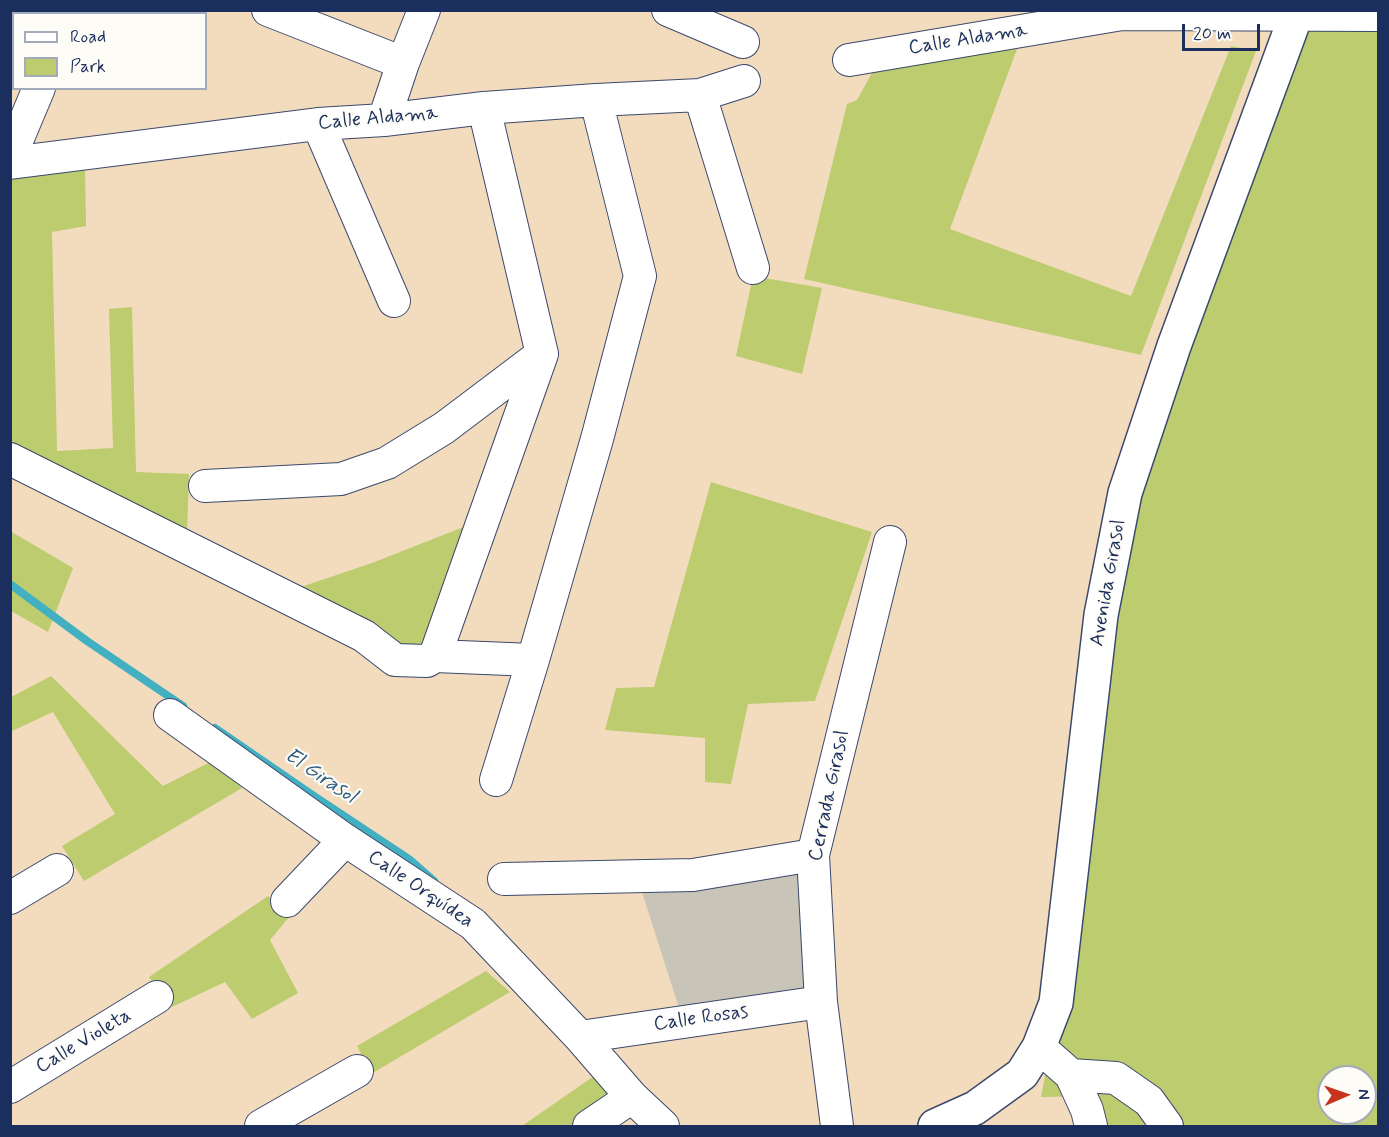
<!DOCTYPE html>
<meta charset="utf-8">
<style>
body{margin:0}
#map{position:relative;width:1389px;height:1137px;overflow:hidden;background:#f3dcbd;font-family:Mynerve,sans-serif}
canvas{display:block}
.frame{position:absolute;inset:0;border:12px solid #1b2f5e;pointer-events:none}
.legend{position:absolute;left:12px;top:12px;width:195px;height:78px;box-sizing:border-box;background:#fdfcf7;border:2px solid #a3aaba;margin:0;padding:8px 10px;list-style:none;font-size:18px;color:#1b2f5e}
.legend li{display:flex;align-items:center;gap:12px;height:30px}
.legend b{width:30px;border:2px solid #a3aaba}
.north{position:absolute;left:1317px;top:1065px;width:60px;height:60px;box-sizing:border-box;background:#fdfcf7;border:2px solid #a3aaba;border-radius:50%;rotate:88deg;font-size:16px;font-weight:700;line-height:24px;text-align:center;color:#1b2f5e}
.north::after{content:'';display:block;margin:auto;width:21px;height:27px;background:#c8321e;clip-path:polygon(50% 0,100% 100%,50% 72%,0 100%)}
.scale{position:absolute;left:1182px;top:24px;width:78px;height:27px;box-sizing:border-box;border:3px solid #1b2f5e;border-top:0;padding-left:8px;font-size:18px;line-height:21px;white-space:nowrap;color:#1b2f5e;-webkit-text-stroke:4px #fdfcf7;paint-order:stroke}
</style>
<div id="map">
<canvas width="1389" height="1137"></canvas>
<div class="frame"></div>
<ul class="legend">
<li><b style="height:8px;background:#fff"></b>Road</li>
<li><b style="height:16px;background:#bccc6f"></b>Park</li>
</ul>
<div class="north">N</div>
<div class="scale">20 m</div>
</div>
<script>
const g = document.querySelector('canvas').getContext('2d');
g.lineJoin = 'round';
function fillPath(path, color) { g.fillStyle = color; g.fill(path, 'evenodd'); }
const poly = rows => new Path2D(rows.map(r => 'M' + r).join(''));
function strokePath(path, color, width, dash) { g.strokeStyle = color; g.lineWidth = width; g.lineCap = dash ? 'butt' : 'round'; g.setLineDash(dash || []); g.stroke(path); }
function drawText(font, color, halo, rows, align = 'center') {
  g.font = font + ' Mynerve,sans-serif'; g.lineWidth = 4.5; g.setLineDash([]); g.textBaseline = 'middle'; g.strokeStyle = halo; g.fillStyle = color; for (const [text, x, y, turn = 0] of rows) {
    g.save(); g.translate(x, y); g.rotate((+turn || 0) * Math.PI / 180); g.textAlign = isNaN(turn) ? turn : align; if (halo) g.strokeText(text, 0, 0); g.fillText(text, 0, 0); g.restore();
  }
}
fillPath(poly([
 [798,868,810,990,679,1008,640,886]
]), '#c8c4b8');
fillPath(poly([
 [1308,27,1378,29,1378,1126,1106,1126,1090,1096,1041,1097,1067,959,1110,644,1141,483],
 [1329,1077,1365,1077,1365,1113,1329,1113],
 [1231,46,1256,51,1141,355,804,279,847,104,857,100,878,62,1017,49,950,229,1131,296],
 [85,166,86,226,52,232,57,451,113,448,109,309,132,307,136,472,189,474,187,535,11,445,10,169],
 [753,276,822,288,802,374,736,356],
 [711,482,872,532,815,701,748,704,731,784,705,782,705,738,605,730,616,688,654,687],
 [466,526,427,652,398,656,295,589,372,563],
 [10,531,73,568,48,632,11,611],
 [51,676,163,786,216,759,242,788,84,881,62,846,115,814,53,712,12,731,11,729,11,697],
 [268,896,290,916,270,940,298,993,252,1019,225,982,172,1007,149,977],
 [486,971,510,992,371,1074,357,1046],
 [594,1076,615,1100,578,1126,522,1126]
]), '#bccc6f');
strokePath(poly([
 [10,584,87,641,183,706],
 [215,728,314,796,409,859,434,881]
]), '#43b0c1', 8);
const minor = poly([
 [268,10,403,63],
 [668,10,743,42],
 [1110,10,1122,14,1378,15],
 [71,14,72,10],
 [849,60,1122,14],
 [700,95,753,268],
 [384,120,403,63,424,10],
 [318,124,394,301],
 [10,157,39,88],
 [10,163,318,124,384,120,484,108,596,100,700,95,744,81],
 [10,459,364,636,395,660,427,661,435,656,542,354,484,108],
 [205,486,341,479,387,463,444,428,542,354],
 [435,656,533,660],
 [170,715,345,840,473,924,580,1037,632,1097,663,1126],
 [496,780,533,660,597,439,640,276,596,100],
 [504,879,693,875,813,855],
 [10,898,57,870],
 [287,901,345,840],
 [580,1037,821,1002],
 [1039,1047,1071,1075,1087,1110,1091,1126],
 [1071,1075,1116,1078,1149,1101,1167,1126],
 [10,1087,157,997],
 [261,1126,357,1071],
 [589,1126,632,1097],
 [837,1126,821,1002,813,855,890,542]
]);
const tertiary = poly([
 [935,1126,975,1108,1022,1074,1039,1047,1056,1003,1101,615,1125,493,1174,346,1298,10]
]);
strokePath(minor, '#3b496c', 34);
strokePath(tertiary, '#3b496c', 36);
strokePath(minor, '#fff', 32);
strokePath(tertiary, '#fff', 33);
drawText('20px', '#1b2f5e', '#fdfcf7', [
 ["Calle Aldama",968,40,-9],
 ["Calle Aldama",378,119,-5],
 ["Avenida Girasol",1109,583,-80],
 ["Cerrada Girasol",830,796,-78],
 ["Calle Orquídea",420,890,34],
 ["Calle Rosas",701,1019,-8],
 ["Calle Violeta",84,1042,-31]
]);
drawText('italic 21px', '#295c81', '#fdfcf7', [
 ["El Girasol",320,777,34]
]);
</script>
